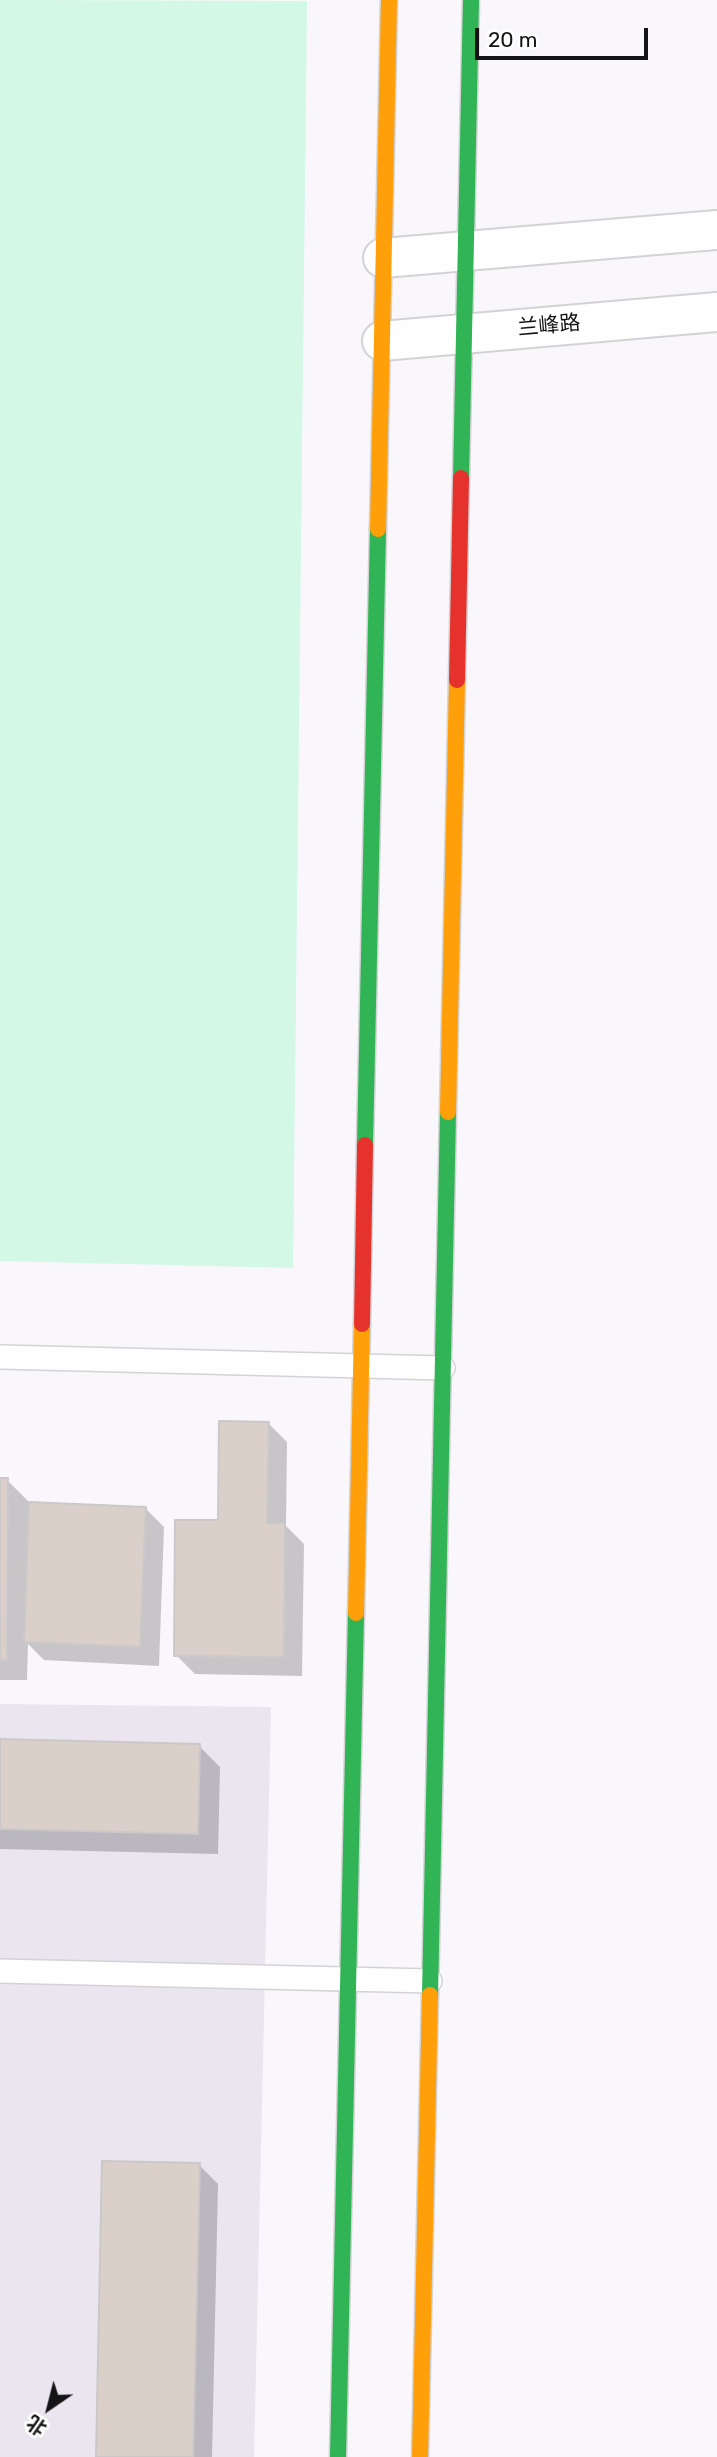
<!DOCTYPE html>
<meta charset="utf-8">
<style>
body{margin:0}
#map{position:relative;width:717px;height:2457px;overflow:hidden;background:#f9f7fb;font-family:Rubik,"Noto Sans SC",sans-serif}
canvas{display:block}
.north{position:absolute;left:14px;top:2373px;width:70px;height:70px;-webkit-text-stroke:5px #fff;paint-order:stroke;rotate:215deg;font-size:19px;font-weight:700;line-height:28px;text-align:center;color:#141315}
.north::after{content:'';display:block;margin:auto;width:24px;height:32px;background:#141315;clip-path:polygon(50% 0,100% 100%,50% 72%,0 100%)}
.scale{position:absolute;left:475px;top:28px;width:173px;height:32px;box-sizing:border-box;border:4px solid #141315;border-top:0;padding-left:9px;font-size:21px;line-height:24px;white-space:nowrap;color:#141315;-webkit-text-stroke:5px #fff;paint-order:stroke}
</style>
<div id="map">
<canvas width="717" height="2457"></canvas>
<div class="north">北</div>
<div class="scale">20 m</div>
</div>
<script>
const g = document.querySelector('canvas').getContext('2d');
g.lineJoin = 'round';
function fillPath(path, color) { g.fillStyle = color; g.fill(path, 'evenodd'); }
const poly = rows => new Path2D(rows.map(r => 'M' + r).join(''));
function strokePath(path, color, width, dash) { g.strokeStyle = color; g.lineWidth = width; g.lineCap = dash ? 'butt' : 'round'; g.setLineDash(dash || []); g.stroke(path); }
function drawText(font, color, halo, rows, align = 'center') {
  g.font = font + ' Rubik,"Noto Sans SC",sans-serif'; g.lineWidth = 6; g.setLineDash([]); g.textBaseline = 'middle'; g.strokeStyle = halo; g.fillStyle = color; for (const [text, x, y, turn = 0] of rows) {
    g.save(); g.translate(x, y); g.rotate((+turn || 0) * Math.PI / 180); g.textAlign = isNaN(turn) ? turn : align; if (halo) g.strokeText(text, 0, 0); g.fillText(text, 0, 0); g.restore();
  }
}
fillPath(poly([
 [0,1704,271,1707,254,2457,0,2457]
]), '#eae5ee');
fillPath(poly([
 [0,0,307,1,293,1268,0,1261]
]), '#d3f8e6');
fillPath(poly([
 [268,1423,287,1442,286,1526,304,1544,302,1676,195,1674,176,1655,220,1522],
 [0,1480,7,1480,28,1501,28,1504,145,1508,164,1527,159,1666,44,1660,28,1644,27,1680,0,1680],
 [0,1741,199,1746,220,1767,218,1854,0,1849],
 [199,2165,218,2184,212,2457,98,2457]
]), '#0003');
const building = poly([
 [219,1421,269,1422,267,1523,285,1523,284,1657,174,1656,175,1520,218,1520,219,1421],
 [0,1478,8,1478,7,1660,0,1660,0,1478],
 [29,1502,146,1507,140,1647,24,1642,29,1502],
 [0,1739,200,1744,198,1834,0,1829,0,1739],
 [102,2161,200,2163,193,2457,96,2457,102,2161]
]);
fillPath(building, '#dbd0c9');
strokePath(building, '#cac8c9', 2);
const lane = poly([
 [0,1357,443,1368],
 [0,1971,430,1981]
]);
const street = poly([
 [383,258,717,230],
 [382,341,717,312]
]);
const fast = poly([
 [461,478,471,0],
 [365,1145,378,529],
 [430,1995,448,1112],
 [338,2457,356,1613]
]);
const slow = poly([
 [378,529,389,0],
 [448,1112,457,680],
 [356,1613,362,1324],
 [420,2457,430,1995]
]);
const jam = poly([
 [457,680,461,478],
 [362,1324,365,1145]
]);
strokePath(lane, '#d3d2d5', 26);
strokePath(street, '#d3d2d5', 42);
strokePath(fast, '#d3d2d5', 19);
strokePath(slow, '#d3d2d5', 19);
strokePath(jam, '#d3d2d5', 19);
strokePath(lane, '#fefefe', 23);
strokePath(street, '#fefefe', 38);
strokePath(fast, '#30b455', 16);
strokePath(slow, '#ff9f0a', 16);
strokePath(jam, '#e5322d', 16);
drawText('21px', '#141315', '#fff', [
 ["兰峰路",549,326,-5]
]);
</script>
